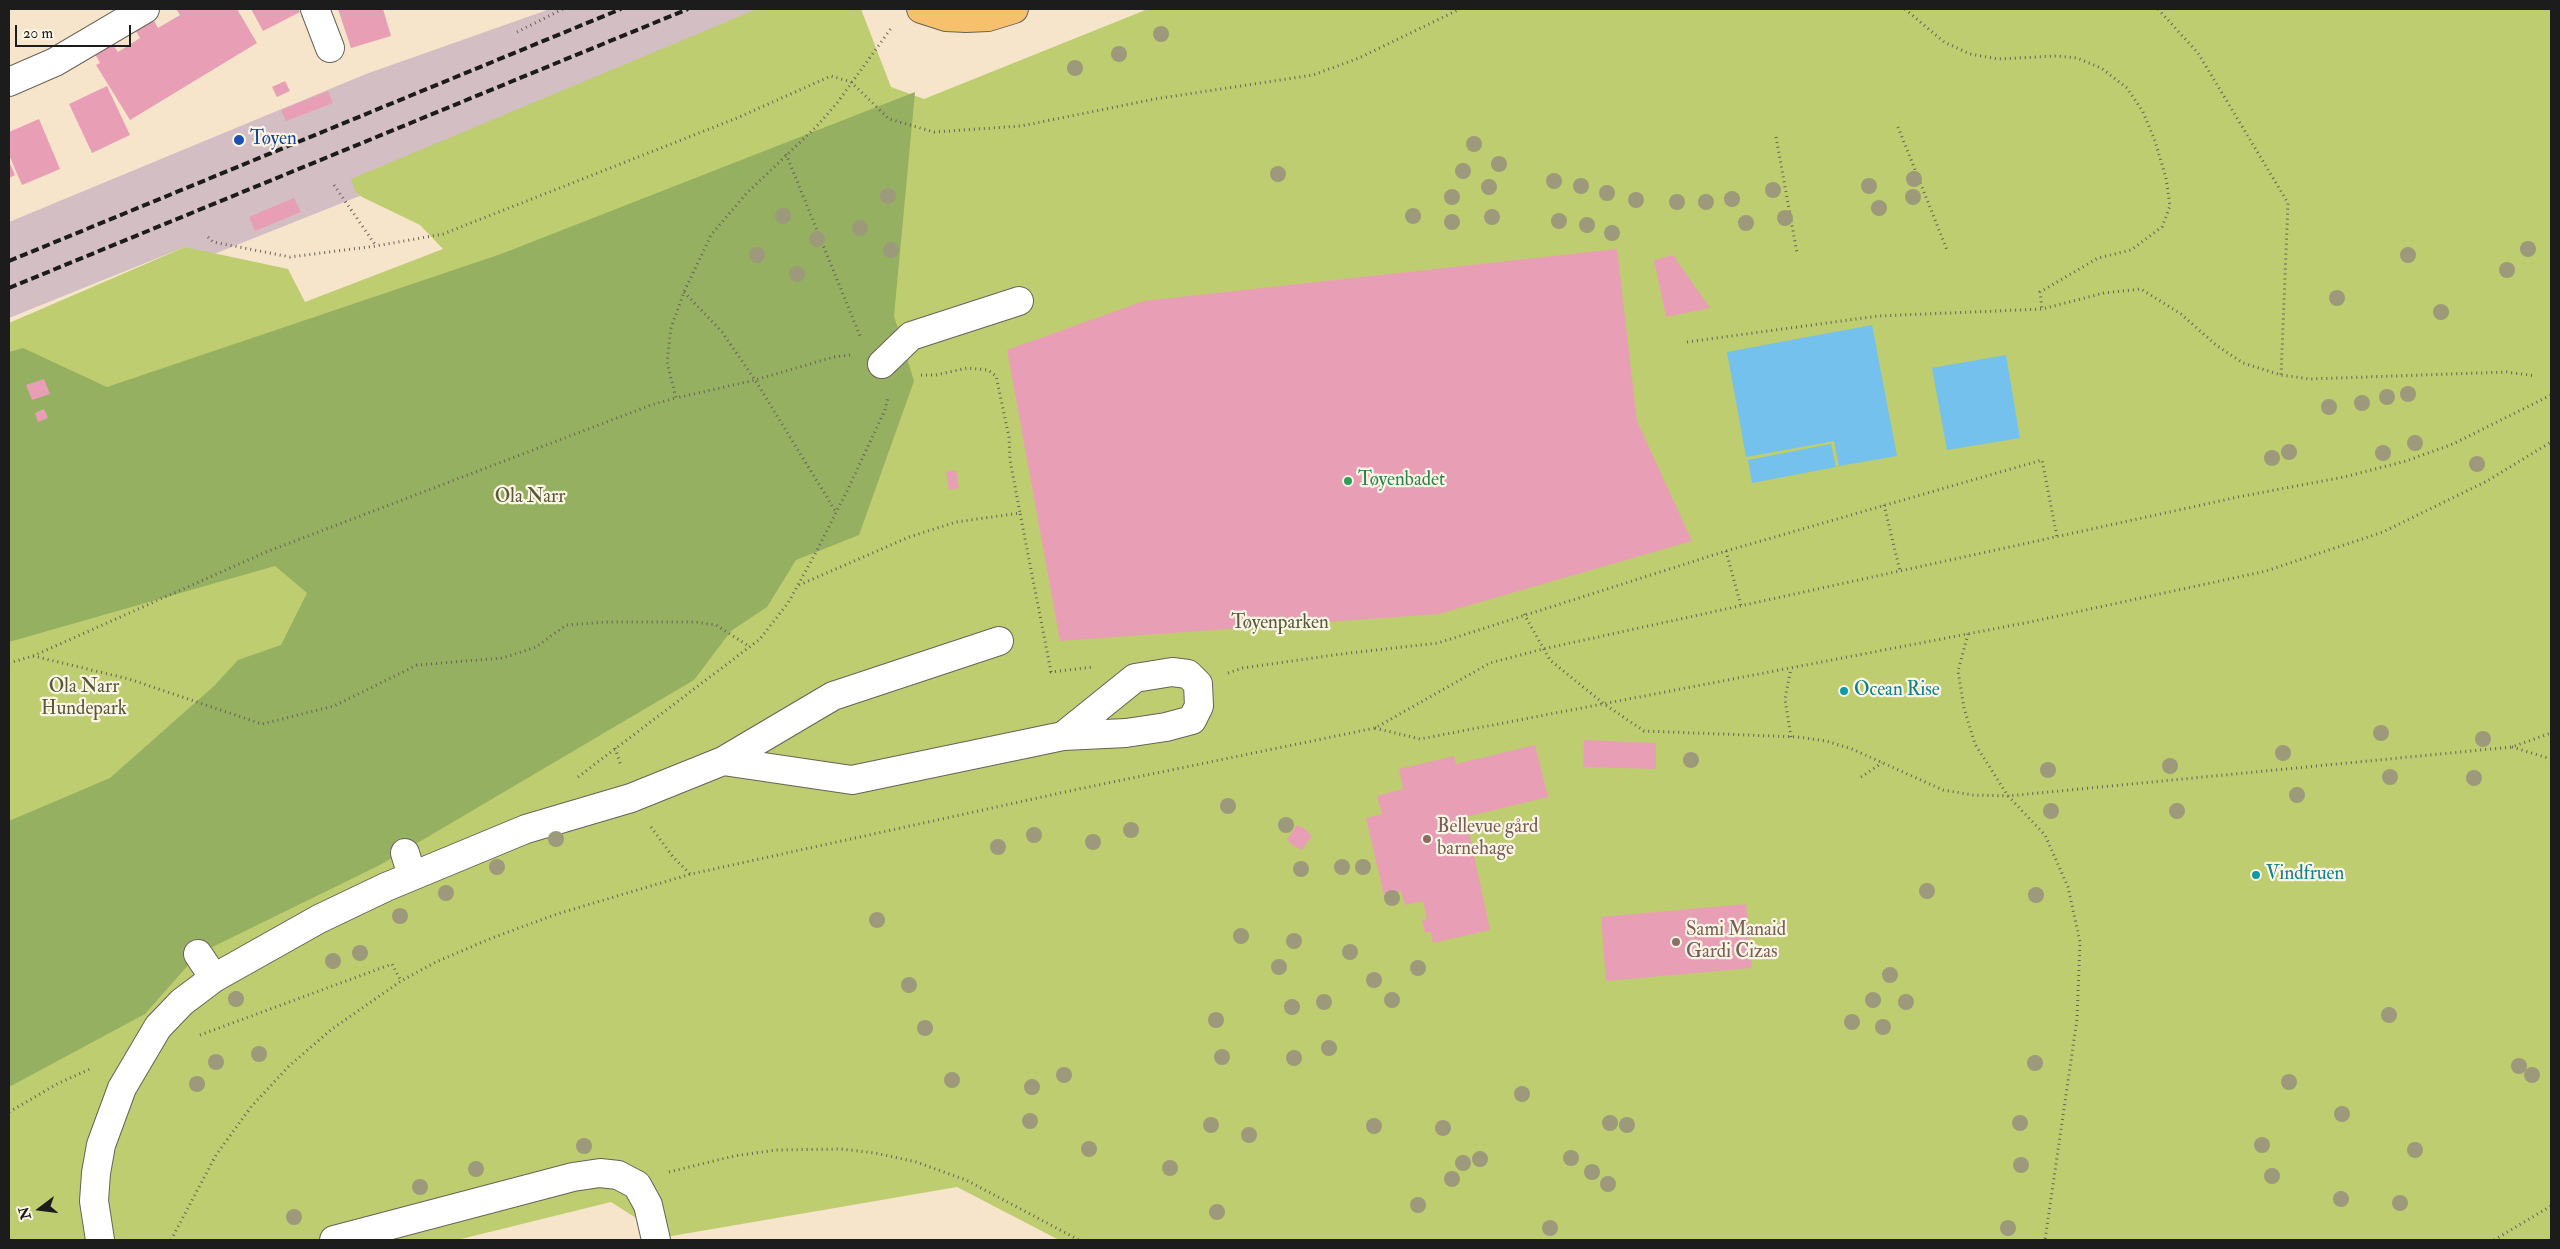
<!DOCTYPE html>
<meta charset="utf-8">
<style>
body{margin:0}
#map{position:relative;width:2560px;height:1249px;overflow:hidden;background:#f6e5cb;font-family:"IM FELL Double Pica",serif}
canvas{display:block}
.frame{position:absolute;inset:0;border:10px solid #1c1c1c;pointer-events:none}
.north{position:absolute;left:15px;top:1184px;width:50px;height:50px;-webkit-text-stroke:4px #fcf5e5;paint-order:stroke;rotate:255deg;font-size:14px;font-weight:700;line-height:20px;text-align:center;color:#1c1c1c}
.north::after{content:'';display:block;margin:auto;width:18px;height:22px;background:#1c1c1c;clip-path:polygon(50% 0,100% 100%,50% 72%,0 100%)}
.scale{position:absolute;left:15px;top:25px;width:116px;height:22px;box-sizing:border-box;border:2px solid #1c1c1c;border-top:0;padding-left:6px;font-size:15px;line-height:18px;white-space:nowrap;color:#1c1c1c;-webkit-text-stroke:4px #fcf5e5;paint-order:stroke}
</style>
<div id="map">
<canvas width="2560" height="1249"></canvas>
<div class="frame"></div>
<div class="north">N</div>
<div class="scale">20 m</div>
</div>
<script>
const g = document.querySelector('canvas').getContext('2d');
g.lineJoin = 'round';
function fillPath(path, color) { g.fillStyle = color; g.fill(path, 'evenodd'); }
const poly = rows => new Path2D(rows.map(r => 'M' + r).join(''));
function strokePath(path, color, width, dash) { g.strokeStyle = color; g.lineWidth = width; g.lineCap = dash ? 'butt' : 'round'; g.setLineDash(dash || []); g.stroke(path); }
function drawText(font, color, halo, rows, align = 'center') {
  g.font = font + ' "IM FELL Double Pica",serif'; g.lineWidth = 4.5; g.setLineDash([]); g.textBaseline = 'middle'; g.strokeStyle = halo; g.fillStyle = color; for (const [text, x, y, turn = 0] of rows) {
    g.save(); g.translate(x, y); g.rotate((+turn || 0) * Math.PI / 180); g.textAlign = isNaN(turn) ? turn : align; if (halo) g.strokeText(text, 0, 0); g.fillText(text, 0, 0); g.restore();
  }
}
fillPath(poly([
 [550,9,829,9,214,254,185,247,9,318,9,222,366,74]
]), '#d2bec3');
fillPath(poly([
 [757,9,861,9,891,87,924,99,1148,9,2551,9,2551,1240,1059,1240,957,1187,666,1237,611,1202,457,1240,9,1240,9,323,185,247,288,269,305,302,443,249,420,225,362,197,355,191,351,179]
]), '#becd6f');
fillPath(poly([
 [915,92,894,316,914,381,859,535,796,560,767,607,731,631,694,680,380,865,198,954,145,1014,9,1087,9,821,110,778,214,686,238,660,281,645,307,593,275,566,9,642,9,352,23,348,107,387,501,254]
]), '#96b062');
fillPath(poly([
 [1872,325,1897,456,1839,466,1834,441,1746,457,1727,352],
 [2006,355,2020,438,1947,450,1932,368],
 [1831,444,1836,467,1752,483,1748,460]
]), '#74c1ee');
fillPath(poly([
 [176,9,237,9,257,43,130,120,96,65,100,63,94,52,111,42,118,52,140,38,134,28,152,17,158,28,180,15],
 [251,9,298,9,300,12,263,31],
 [338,9,383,9,391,36,351,48],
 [285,81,290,91,277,97,272,87],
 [107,86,130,135,92,153,69,104],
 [328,91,333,103,286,121,281,110],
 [39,119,60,169,22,185,9,155,9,132],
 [9,161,15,175,9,178],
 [294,198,301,212,255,231,249,217],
 [1617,249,1637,421,1692,541,1439,614,1060,641,1007,350,1144,301],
 [1673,255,1710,308,1666,317,1654,260],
 [44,379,50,394,32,400,26,385],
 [44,409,48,418,38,422,35,413],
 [956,470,959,488,949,490,946,472],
 [1584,740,1656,743,1656,769,1583,767],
 [1535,745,1548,797,1466,817,1490,930,1433,943,1431,932,1425,933,1422,920,1427,919,1423,901,1405,905,1401,891,1384,895,1366,818,1382,814,1377,796,1403,789,1399,769,1454,756,1456,764],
 [1297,825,1305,829,1312,836,1302,850,1292,845,1287,839],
 [1746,904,1752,968,1606,981,1601,917]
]), '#e89fb5');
const minor = poly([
 [315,9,330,48],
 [9,82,55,62,145,9],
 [882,364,911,336,1019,301],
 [723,761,852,780,1063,736,1126,733,1166,727,1192,720,1199,706,1198,684,1188,674,1172,672,1135,678,1063,736],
 [405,853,412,876],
 [198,954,214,978],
 [100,1240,94,1201,96,1173,101,1145,122,1088,158,1027,182,1002,214,978,319,919,386,887,526,829,631,798,723,761,833,696,999,641],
 [334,1240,573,1177,600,1173,618,1175,637,1185,648,1205,656,1240]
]);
const major = poly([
 [921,9,946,17,966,18,988,17,1014,9]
]);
strokePath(minor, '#686259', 30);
strokePath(major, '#686259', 30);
strokePath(poly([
 [1905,9,1944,42,1970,54,1998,59,2057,56,2077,58,2101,68,2127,88,2143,112,2155,141,2166,178,2170,206,2162,227,2131,250,2098,258,2040,292,2042,309],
 [2158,9,2198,53,2288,203,2281,375],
 [517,32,563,9],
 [1898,127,1947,250],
 [1776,137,1797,253],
 [786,154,860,336],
 [334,185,376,246],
 [208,237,213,242,290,257,376,246,443,234,737,118,831,76,851,82,889,119,934,132,1021,126,1155,99,1313,75,1359,58,1460,9],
 [684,292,722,332,755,380,836,512],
 [1687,342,1878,316,2042,309,2104,293,2141,289,2181,314,2216,345,2243,363,2281,375,2310,379,2507,372,2536,376],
 [850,355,834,357,755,380,676,398,667,362,671,328,684,292,711,235,746,194,816,127,837,103,892,27],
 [921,375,936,375,967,368,988,370,996,376,1009,437,1010,460,1020,513],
 [1884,505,1900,571],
 [1726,551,1741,606],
 [799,585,909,537,956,522,1020,513,1051,672,1093,667],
 [1524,614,1550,660,1604,704,1644,731,1798,737,1826,741,1852,749,1943,790,1973,795,2008,796,2512,747,2551,733],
 [1968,634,1958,671,1964,708,1975,744,2008,796,2045,835,2068,887,2080,942,2077,1019,2045,1240],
 [33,656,129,679,262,724,334,706,417,665,503,658,536,647,566,625,605,622,695,622,716,625,750,647],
 [9,663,33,656,266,552,651,405,676,398],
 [1228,673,1243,668,1341,654,1438,643,1726,551,2042,460,2057,537],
 [1375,728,1420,739,2030,622,2266,571,2383,532,2487,481,2551,442],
 [1791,737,1785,699,1791,668],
 [2512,747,2551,759],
 [615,748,621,766],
 [578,777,760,639,788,603,814,556,847,491,885,410,888,397],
 [1861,777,1882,763],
 [651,827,673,857,690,874],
 [200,1035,392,964,401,981],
 [9,1112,57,1084,92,1068],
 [669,1172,734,1156,776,1150,841,1149,875,1153,916,1162,966,1180,1079,1240],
 [171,1240,216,1155,251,1107,289,1066,332,1029,401,981,436,962,492,938,557,914,691,874,1074,790,1375,728,1490,663,1543,649,2238,497,2344,477,2406,461,2453,444,2551,395],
 [2494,1240,2551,1206]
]), '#686259', 3, [1, 4]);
strokePath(minor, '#fff', 28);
strokePath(major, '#f7c06c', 28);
strokePath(poly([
 [9,261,621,9],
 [9,288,688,9]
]), '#1c1c1c', 4, [8, 4]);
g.fillStyle = '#9d997b';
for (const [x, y] of [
 [1161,34],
 [1119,54],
 [1075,68],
 [1474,144],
 [1499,164],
 [1463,171],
 [1278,174],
 [1914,179],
 [1554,181],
 [1581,186],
 [1869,186],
 [1489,187],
 [1773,190],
 [1607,193],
 [888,196],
 [1452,197],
 [1913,197],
 [1732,199],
 [1636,200],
 [1677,202],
 [1706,202],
 [1879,208],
 [783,216],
 [1413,216],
 [1492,217],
 [1785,218],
 [1559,221],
 [1452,222],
 [1746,223],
 [1587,225],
 [860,228],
 [1612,233],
 [817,239],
 [2528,249],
 [891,250],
 [757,255],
 [2408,255],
 [2507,270],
 [797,274],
 [2337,298],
 [2441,312],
 [2408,394],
 [2387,397],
 [2362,403],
 [2329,407],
 [2415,443],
 [2289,452],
 [2383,453],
 [2272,458],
 [2477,464],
 [2381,733],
 [2483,739],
 [2283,753],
 [1691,760],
 [2170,766],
 [2048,770],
 [2390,777],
 [2474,778],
 [2297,795],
 [1228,806],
 [2051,811],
 [2177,811],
 [1286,825],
 [1131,830],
 [1034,835],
 [556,839],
 [1093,842],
 [998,847],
 [497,867],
 [1342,867],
 [1363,867],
 [1301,869],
 [1927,891],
 [446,893],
 [2036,895],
 [1392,898],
 [400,916],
 [877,920],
 [1241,936],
 [1294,941],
 [1350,952],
 [360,953],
 [333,961],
 [1279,967],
 [1418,968],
 [1890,975],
 [1374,980],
 [909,985],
 [236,999],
 [1392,1000],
 [1873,1000],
 [1324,1002],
 [1906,1002],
 [1292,1007],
 [2389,1015],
 [1216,1020],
 [1852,1022],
 [1883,1027],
 [925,1028],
 [1329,1048],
 [259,1054],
 [1222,1057],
 [1294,1058],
 [216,1062],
 [2035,1063],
 [2519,1066],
 [1064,1075],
 [2532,1075],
 [952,1080],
 [2289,1082],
 [197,1084],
 [1032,1087],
 [1522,1094],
 [2342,1114],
 [1030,1121],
 [1610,1123],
 [2020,1123],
 [1211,1125],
 [1627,1125],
 [1374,1126],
 [1443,1128],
 [1249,1135],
 [2262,1145],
 [584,1146],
 [1089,1149],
 [2415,1150],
 [1571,1158],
 [1480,1159],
 [1463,1163],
 [2021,1165],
 [1170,1168],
 [476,1169],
 [1592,1172],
 [2272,1176],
 [1452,1179],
 [1608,1184],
 [420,1187],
 [2341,1199],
 [2400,1203],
 [1418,1205],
 [1217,1212],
 [294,1217],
 [1550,1228],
 [2008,1228]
]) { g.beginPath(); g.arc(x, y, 8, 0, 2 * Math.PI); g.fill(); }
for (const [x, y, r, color] of [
 [239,140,6,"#1a4fb4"],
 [1348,481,5,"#2e9e5b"],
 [1844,691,5,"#0f9aa8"],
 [1427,839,5,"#8d6e63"],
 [2256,875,5,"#0f9aa8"],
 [1676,942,5,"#8d6e63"]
]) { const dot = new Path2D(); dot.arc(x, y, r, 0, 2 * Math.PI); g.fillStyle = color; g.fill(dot); strokePath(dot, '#fcf5e5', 2); }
drawText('19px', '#164399', '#fcf5e5', [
 ["Tøyen",250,140]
], 'left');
drawText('19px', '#27864d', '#fcf5e5', [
 ["Tøyenbadet",1358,481]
], 'left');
drawText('19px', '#555a39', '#fcf5e5', [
 ["Ola Narr",530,498],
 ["Tøyenparken",1280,624],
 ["Ola Narr",84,688],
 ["Hundepark",84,710]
]);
drawText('19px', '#0d838f', '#fcf5e5', [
 ["Ocean Rise",1854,691],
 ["Vindfruen",2266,875]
], 'left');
drawText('19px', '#785e54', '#fcf5e5', [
 ["Bellevue gård",1437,828],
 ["barnehage",1437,850],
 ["Sami Manaid",1686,931],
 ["Gardi Cizas",1686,953]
], 'left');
</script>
